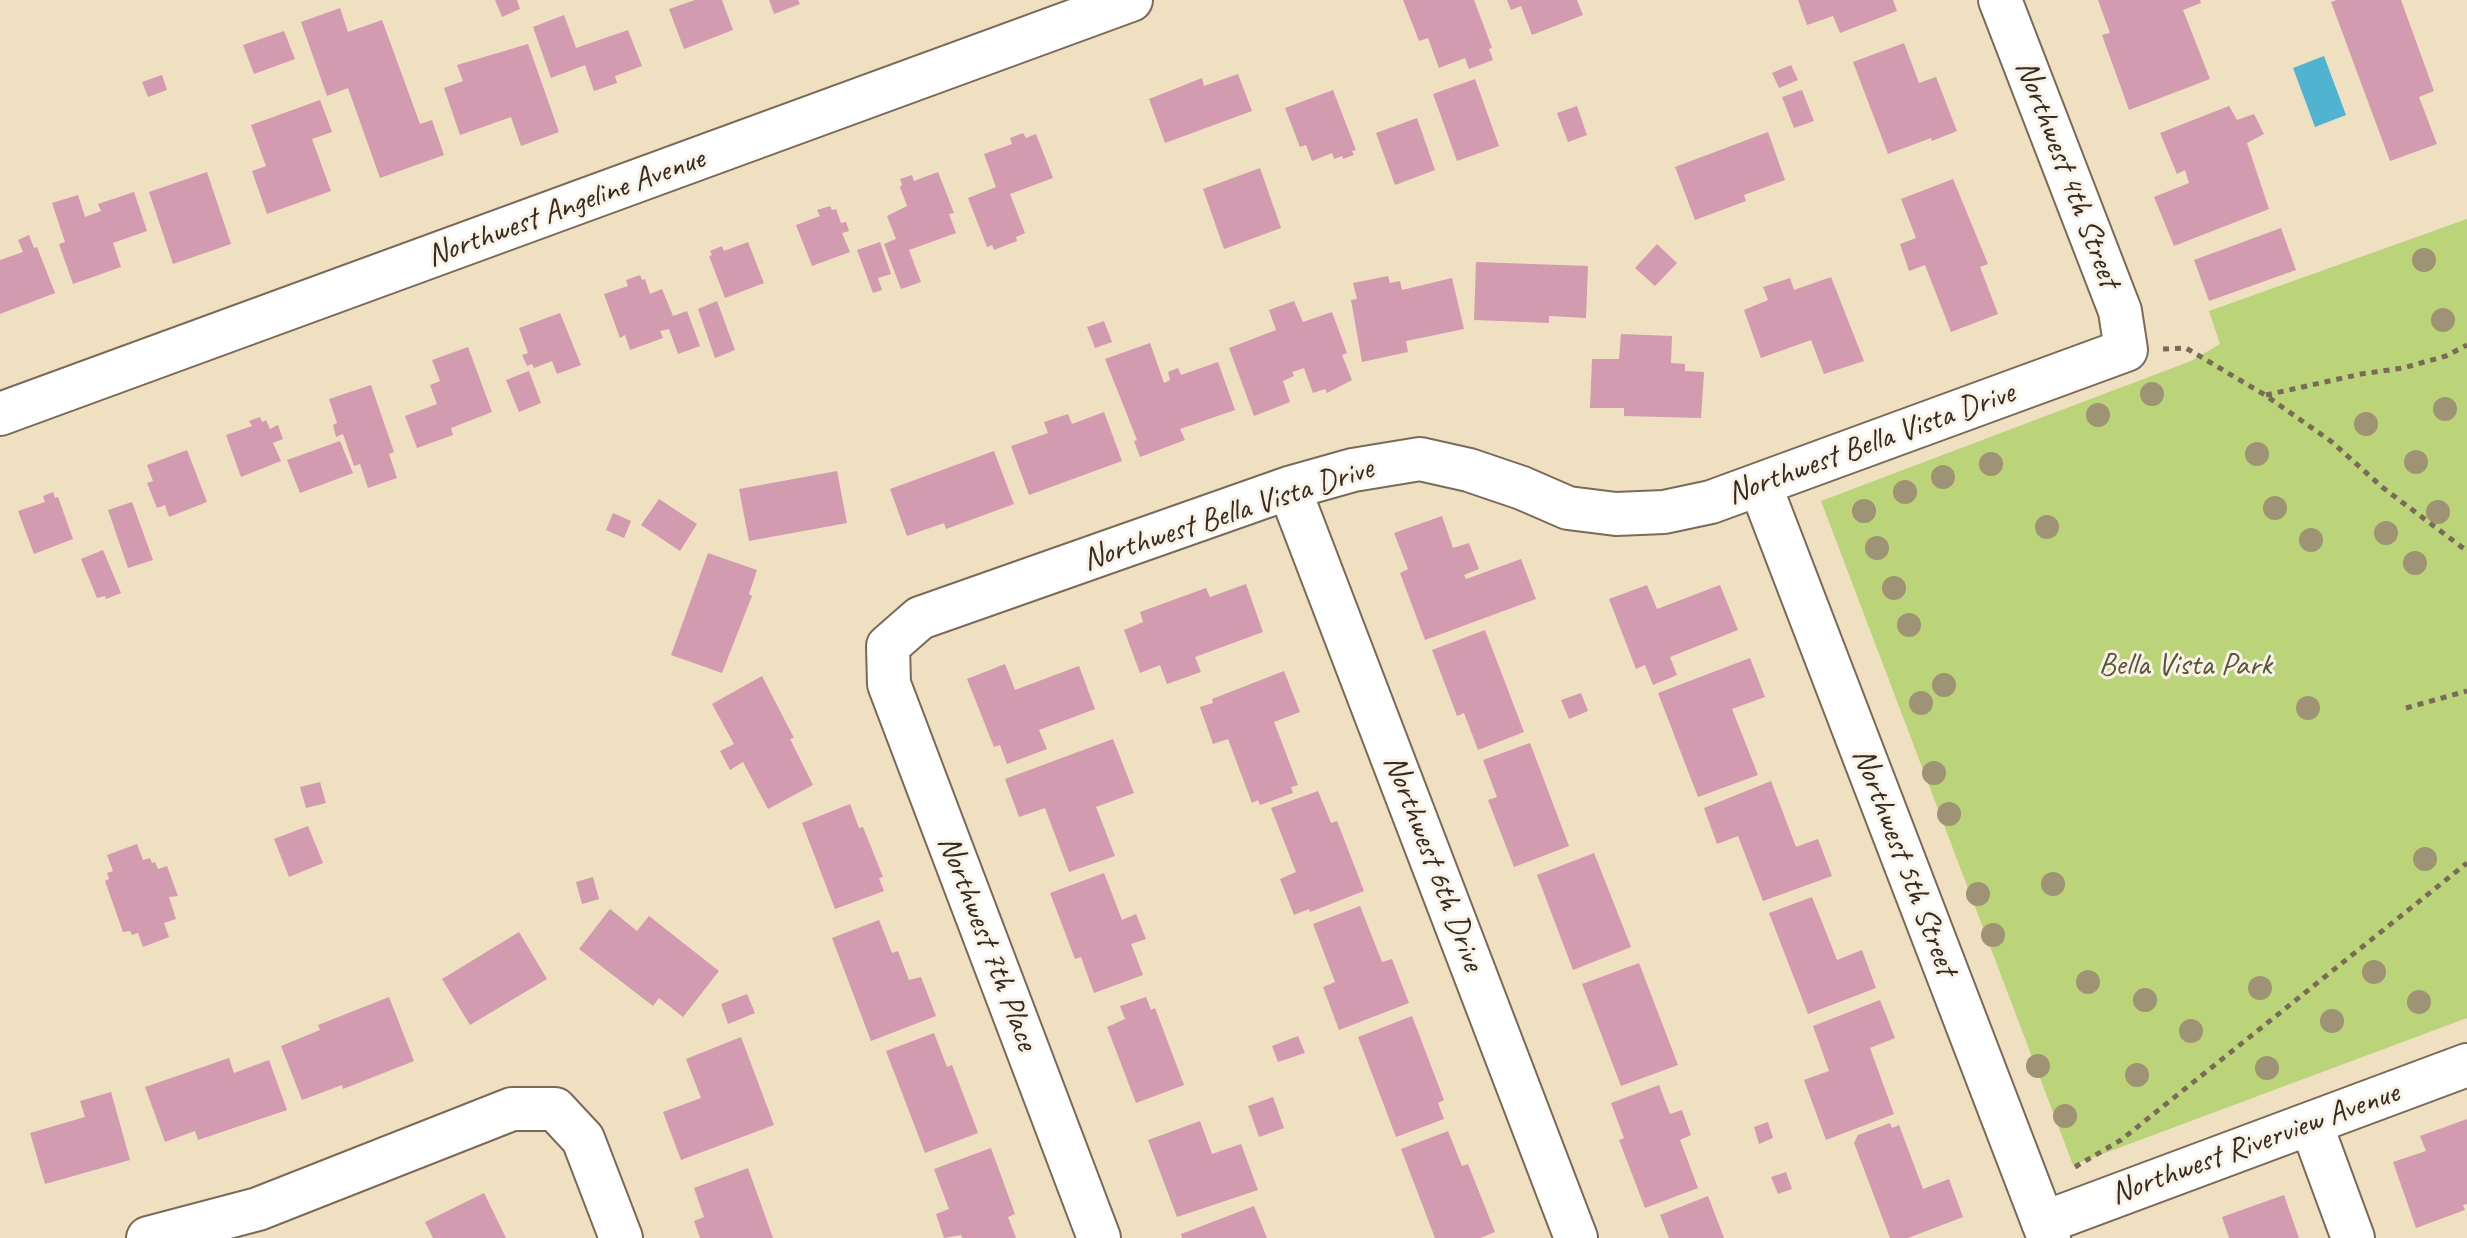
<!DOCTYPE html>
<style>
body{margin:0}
canvas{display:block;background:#efe0c2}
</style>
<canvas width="2467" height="1238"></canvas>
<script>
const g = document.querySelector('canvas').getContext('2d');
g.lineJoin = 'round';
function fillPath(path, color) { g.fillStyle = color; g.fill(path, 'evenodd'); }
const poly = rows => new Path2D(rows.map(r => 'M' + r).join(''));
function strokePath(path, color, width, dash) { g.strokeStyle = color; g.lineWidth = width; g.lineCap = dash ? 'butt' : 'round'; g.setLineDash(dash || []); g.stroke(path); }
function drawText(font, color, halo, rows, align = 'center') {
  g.font = font + ' Caveat,sans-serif'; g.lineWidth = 6; g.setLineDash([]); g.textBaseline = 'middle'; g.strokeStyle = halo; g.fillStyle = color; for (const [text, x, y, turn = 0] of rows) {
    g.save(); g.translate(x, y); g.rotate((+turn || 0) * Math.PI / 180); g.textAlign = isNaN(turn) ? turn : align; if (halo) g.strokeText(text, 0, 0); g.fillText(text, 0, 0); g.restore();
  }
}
fillPath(poly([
 [2467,219,2467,1018,2073,1165,1821,501,2191,361,2220,344,2209,311]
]), '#bbd479');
fillPath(poly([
 [2324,56,2346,115,2315,127,2293,68]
]), '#50b3cf');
fillPath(poly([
 [495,0,517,0,520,9,502,17],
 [695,0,722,0,733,30,684,49,669,9],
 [769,0,798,0,800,4,774,14],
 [1403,0,1474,0,1492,48,1489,49,1493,60,1469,69,1465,58,1439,68,1428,38,1419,41],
 [1507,0,1577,0,1583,15,1532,35,1521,6,1511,10],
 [1798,0,1893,0,1897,11,1840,33,1833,16,1807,25],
 [2098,0,2200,0,2201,3,2183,10,2210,79,2129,110,2102,35,2110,33],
 [2337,0,2401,0,2434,91,2419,97,2437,144,2390,161,2331,2],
 [340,8,348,32,382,20,420,124,432,120,444,155,380,178,348,88,327,96,301,22],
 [564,15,576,48,628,30,642,66,615,76,617,83,594,91,585,65,551,78,533,27],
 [284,31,295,59,254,74,243,45],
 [1904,43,1919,83,1936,77,1957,131,1932,141,1931,138,1888,154,1853,62],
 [528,44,559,132,521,146,511,117,460,135,444,88,463,81,457,65],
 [1791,65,1798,80,1779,88,1772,73],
 [1238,74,1252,111,1165,143,1149,99,1202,78,1204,86],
 [162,75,167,90,148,97,142,82],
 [1475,79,1499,146,1457,161,1433,94],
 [1333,90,1356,150,1352,151,1354,155,1343,159,1342,156,1334,159,1332,153,1312,161,1306,145,1300,147,1285,108],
 [1802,90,1814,121,1794,128,1782,97],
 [320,100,332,132,312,139,331,191,267,214,252,171,266,166,251,125],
 [1577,106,1587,135,1568,142,1557,113],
 [2229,106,2237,120,2254,114,2264,134,2247,143,2269,209,2174,246,2154,197,2189,183,2185,170,2177,174,2160,133],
 [1417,118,1435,170,1395,185,1376,133],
 [1768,132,1785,180,1744,195,1746,201,1695,220,1675,167],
 [1023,133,1026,138,1036,134,1053,178,1010,194,1025,233,1016,237,1017,241,994,250,992,245,987,247,968,198,996,187,984,154,1012,144,1010,138],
 [1260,168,1281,228,1224,249,1203,189],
 [207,172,231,244,173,264,149,192],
 [938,172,954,213,949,214,956,233,909,250,921,282,901,289,884,244,896,239,887,216,907,206,900,187,902,185,900,179,912,175,914,181],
 [1953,179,1988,264,1980,267,1998,314,1951,332,1925,265,1909,271,1900,244,1916,238,1901,199],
 [134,192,147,231,113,243,121,267,73,284,59,244,65,242,52,203,78,195,85,217,101,211,98,204],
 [830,206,832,210,836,209,841,223,846,222,849,231,842,233,850,252,812,266,796,225,820,216,817,210],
 [2281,228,2296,270,2209,301,2194,260],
 [29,235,34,248,37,247,55,293,0,314,0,260,23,252,18,240],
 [748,242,764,283,725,298,709,256,712,255,710,251,722,246,724,251],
 [880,242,891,274,878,278,882,290,873,293,857,250],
 [1657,244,1677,263,1655,286,1635,268],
 [1476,262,1588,266,1586,318,1549,316,1549,323,1474,320],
 [640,275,642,280,645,279,650,294,662,289,673,316,687,311,700,346,678,354,669,329,660,331,663,338,630,350,625,335,620,338,604,294,628,286,626,280],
 [1388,276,1390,283,1400,281,1402,290,1452,278,1464,329,1406,341,1408,352,1362,362,1351,300,1357,299,1353,283],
 [1831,277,1864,361,1824,374,1811,340,1761,358,1744,310,1768,300,1763,287,1790,278,1794,290],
 [717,301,735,350,715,358,698,309],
 [1294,301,1303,322,1332,312,1347,353,1342,355,1352,380,1327,393,1325,389,1313,393,1304,368,1292,372,1294,376,1283,381,1290,402,1254,416,1229,348,1276,330,1269,310],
 [560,313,581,365,557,374,552,361,534,368,532,364,527,366,522,355,528,353,519,328],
 [1104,321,1112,342,1095,348,1087,327],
 [1621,334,1672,336,1671,363,1685,364,1685,371,1704,372,1701,418,1624,416,1624,408,1590,408,1592,359,1619,359],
 [1150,343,1164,383,1170,380,1168,372,1178,368,1181,375,1218,362,1235,410,1180,429,1185,440,1140,457,1134,441,1137,440,1105,359],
 [468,347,492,412,451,428,453,435,417,448,405,416,437,404,430,385,440,381,432,360],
 [529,371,541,403,519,412,506,380],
 [371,385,394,452,389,454,397,478,368,488,360,464,354,466,343,434,336,437,333,425,337,423,329,399],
 [1104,412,1122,461,1029,495,1011,446,1048,433,1044,422,1068,414,1072,424],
 [260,417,262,422,266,420,270,429,278,425,283,439,273,443,281,461,241,477,226,435,252,426,249,421],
 [340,441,353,473,300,493,287,460],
 [187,450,207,502,169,517,165,505,157,508,147,483,153,481,147,465],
 [994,451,1014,504,946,529,944,523,907,536,890,489],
 [837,471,847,523,749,541,739,489],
 [53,492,55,498,58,497,73,539,34,554,18,511,45,502,43,496],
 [659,499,697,524,680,551,641,525],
 [132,502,153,560,128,568,108,510],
 [613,513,631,521,624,538,606,530],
 [1442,516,1453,548,1469,543,1479,569,1464,575,1466,579,1521,559,1536,599,1425,640,1400,573,1408,569,1394,533],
 [103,550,121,593,106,599,105,596,97,598,81,559],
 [708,553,757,570,749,594,752,596,722,673,671,655],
 [1246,584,1263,632,1195,657,1201,672,1167,684,1160,665,1140,673,1124,630,1143,622,1140,612,1206,588,1210,597],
 [1647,585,1657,609,1720,585,1738,630,1670,657,1677,675,1653,685,1645,665,1636,669,1609,599],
 [1485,630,1524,732,1478,750,1464,713,1457,716,1432,650],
 [1750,658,1765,697,1732,709,1758,775,1698,797,1658,693],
 [1005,664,1015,690,1079,666,1095,709,1039,730,1047,749,1007,764,1000,745,994,747,967,679],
 [1284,671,1300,712,1274,722,1298,785,1291,787,1293,793,1260,805,1258,800,1252,803,1228,739,1213,744,1200,707,1213,703,1212,699],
 [762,676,794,738,790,739,813,785,768,809,743,762,730,770,720,751,734,744,712,704],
 [1581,693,1588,711,1569,719,1561,700],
 [1113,739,1134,793,1096,807,1115,856,1069,872,1045,808,1019,817,1005,779],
 [1530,743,1569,846,1514,867,1488,800,1497,797,1483,760],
 [1771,781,1796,847,1818,839,1832,876,1763,901,1738,836,1717,844,1704,808],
 [320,782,326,803,306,808,300,787],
 [1318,791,1331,823,1337,821,1364,891,1310,912,1309,909,1294,915,1280,879,1296,872,1271,808],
 [850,804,859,828,863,827,883,877,879,878,884,891,835,909,802,823],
 [308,826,323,863,289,877,274,839],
 [137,844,143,860,150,858,152,863,155,862,158,869,167,866,178,896,169,897,176,919,164,923,169,937,143,947,138,933,132,935,130,931,123,932,105,881,109,879,107,873,113,871,107,855],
 [1594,853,1631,947,1573,970,1537,875],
 [1104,873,1122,920,1136,914,1146,939,1131,944,1143,975,1094,993,1081,957,1075,959,1050,893],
 [593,877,599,899,582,904,576,882],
 [1812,897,1837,960,1862,950,1876,988,1808,1014,1769,913],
 [1360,906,1382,962,1392,959,1409,1003,1339,1030,1323,987,1335,982,1313,924],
 [610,909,637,931,649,916,719,971,683,1017,659,998,653,1006,579,949],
 [879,920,892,953,898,951,909,980,921,977,936,1016,871,1041,832,938],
 [519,932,547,979,470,1025,442,979],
 [1639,963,1678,1065,1621,1086,1582,984],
 [747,994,755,1013,728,1024,721,1004],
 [389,997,414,1061,343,1089,342,1085,302,1100,281,1046,320,1030,318,1025],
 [1146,997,1151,1010,1155,1008,1184,1085,1136,1103,1107,1027,1125,1019,1120,1006],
 [1880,1000,1895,1038,1870,1048,1894,1114,1826,1140,1804,1080,1829,1071,1813,1026],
 [1412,1016,1444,1100,1438,1103,1444,1119,1396,1137,1358,1037],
 [934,1033,947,1067,952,1065,978,1133,925,1153,886,1051],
 [1298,1036,1305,1053,1278,1062,1272,1046],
 [741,1037,774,1125,681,1160,663,1112,701,1098,686,1059],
 [229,1058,234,1073,269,1060,287,1110,198,1140,195,1131,165,1142,145,1087],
 [1659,1085,1670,1114,1682,1110,1691,1135,1680,1140,1698,1188,1645,1208,1619,1140,1624,1138,1611,1103],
 [111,1092,130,1160,45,1184,30,1133,85,1117,80,1101],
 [1273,1097,1284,1128,1259,1137,1248,1106],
 [2467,1119,2467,1204,2463,1205,2465,1210,2416,1228,2393,1162,2426,1151,2420,1136],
 [1200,1121,1212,1154,1241,1144,1258,1190,1177,1217,1148,1140],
 [1768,1122,1773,1138,1759,1144,1754,1127],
 [1890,1123,1892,1128,1899,1125,1923,1189,1949,1179,1963,1217,1908,1238,1890,1238,1854,1143,1858,1135],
 [1448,1131,1462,1166,1468,1164,1495,1232,1480,1238,1435,1238,1401,1149],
 [991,1148,1015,1214,1008,1217,1016,1238,962,1238,961,1235,944,1238,936,1214,949,1209,934,1169],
 [748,1168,773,1238,700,1238,694,1221,704,1217,694,1188],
 [1786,1172,1792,1189,1778,1194,1771,1177],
 [484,1193,506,1238,433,1238,425,1222],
 [2284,1195,2299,1238,2229,1238,2222,1217],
 [1708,1196,1724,1238,1669,1238,1660,1215],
 [1254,1206,1267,1238,1182,1238,1181,1234]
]), '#d29bb0');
const minor = poly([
 [0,414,1131,0],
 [1760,485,2049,1238],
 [1289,488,1576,1238],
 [2311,1124,2353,1238],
 [2043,1223,2467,1065],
 [148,1238,258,1209,512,1109,555,1109,583,1139,621,1238],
 [1099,1238,889,684,888,646,920,618,1289,488,1353,470,1420,459,1469,470,1522,488,1568,508,1616,514,1664,512,1711,502,2126,350,2120,311,2000,0]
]);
strokePath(minor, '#7a6a57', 46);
strokePath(poly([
 [2163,349,2186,348,2265,395,2332,442,2382,487,2467,551],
 [2266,395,2361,374,2403,368,2446,356,2467,345],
 [2406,708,2467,691],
 [2075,1167,2121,1140,2467,863]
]), '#7a6a57', 5, [6, 6]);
strokePath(minor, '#fff', 42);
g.fillStyle = '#9e9374';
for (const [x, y] of [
 [2424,260],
 [2443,320],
 [2152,394],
 [2445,409],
 [2098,415],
 [2366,424],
 [2257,454],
 [2416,462],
 [1991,464],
 [1943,477],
 [1905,492],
 [2275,508],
 [1864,511],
 [2438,512],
 [2047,527],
 [2386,533],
 [2311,540],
 [1877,548],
 [2415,563],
 [1894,588],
 [1909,625],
 [1944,685],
 [1921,703],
 [2308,708],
 [1934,773],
 [1949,814],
 [2425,859],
 [2053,884],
 [1978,894],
 [1993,935],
 [2374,972],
 [2088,982],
 [2260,988],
 [2145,1000],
 [2419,1002],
 [2332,1021],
 [2191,1031],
 [2038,1066],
 [2267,1068],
 [2137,1075],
 [2065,1116]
]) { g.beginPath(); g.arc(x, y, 12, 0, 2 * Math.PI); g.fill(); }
drawText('32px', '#3b2a1e', '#f7f3e8', [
 ["Northwest 4th Street",2067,174,69],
 ["Northwest Angeline Avenue",566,208,-20],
 ["Northwest Bella Vista Drive",1871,444,-20],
 ["Northwest Bella Vista Drive",1228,515,-18],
 ["Northwest 5th Street",1904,862,69],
 ["Northwest 6th Drive",1433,863,69],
 ["Northwest 7th Place",987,943,69],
 ["Northwest Riverview Avenue",2255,1144,-20]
]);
drawText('32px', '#5b5435', '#f7f3e8', [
 ["Bella Vista Park",2185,666]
]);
</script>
